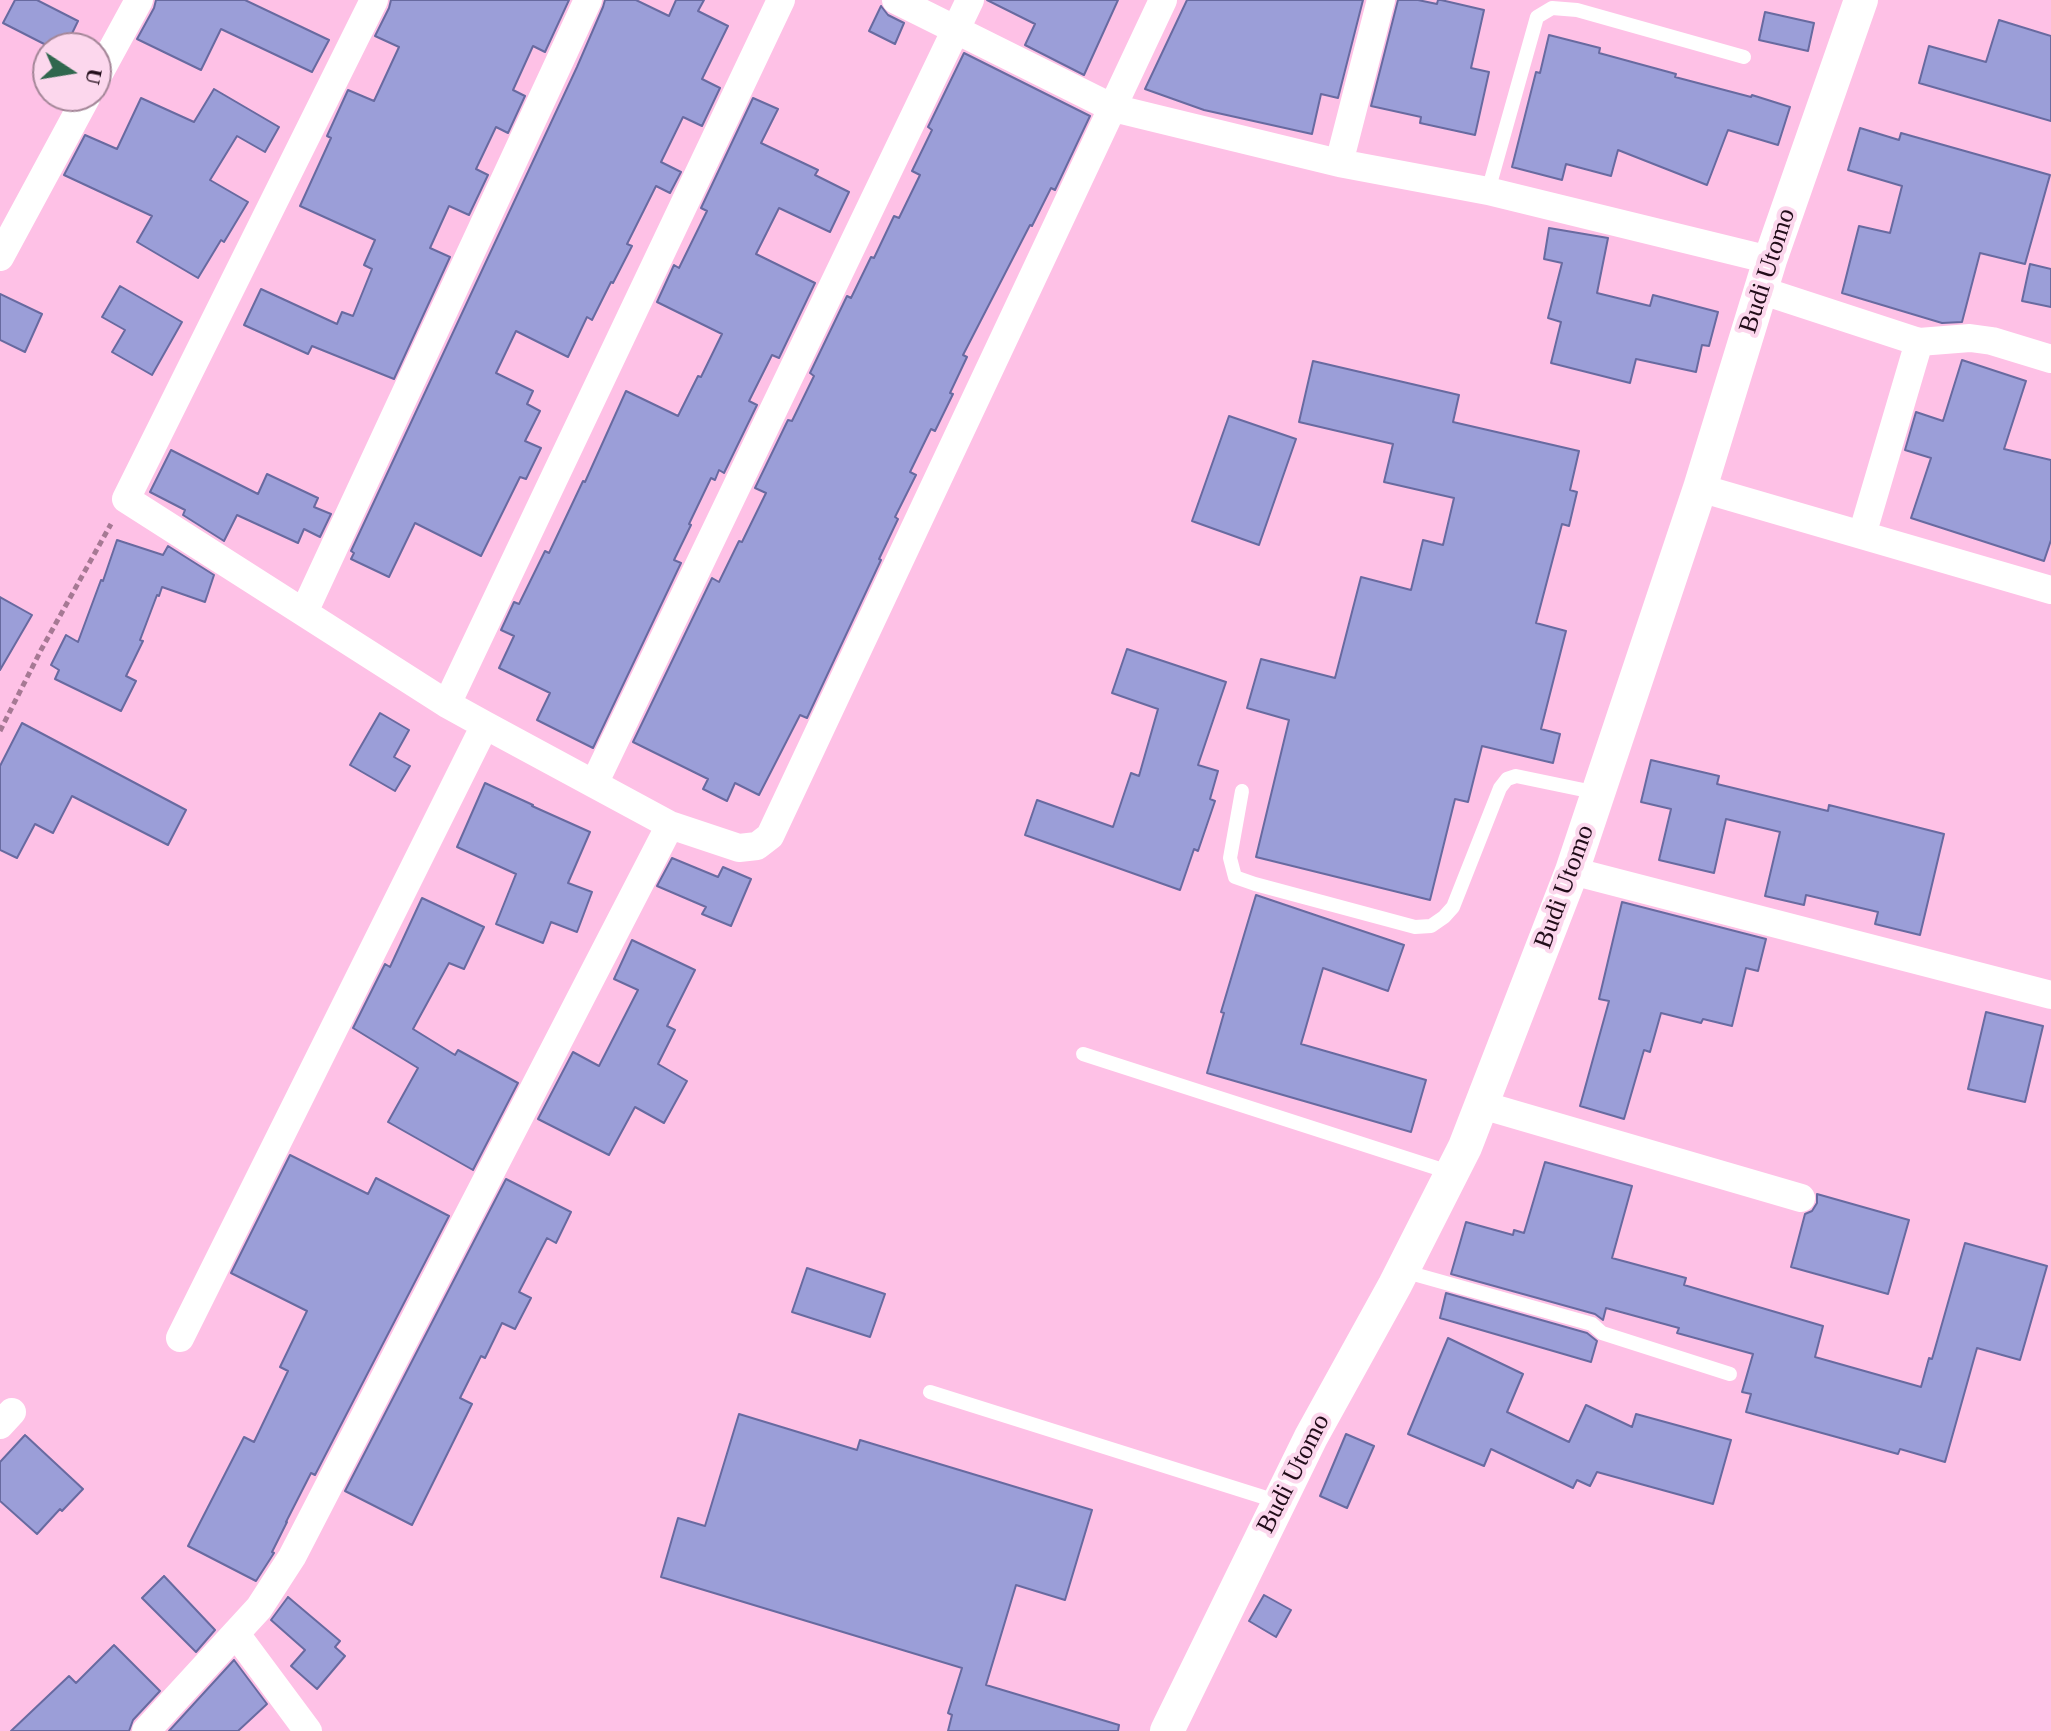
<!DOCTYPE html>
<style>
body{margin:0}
#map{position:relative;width:2051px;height:1731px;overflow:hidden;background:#fec1e6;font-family:Georgia,serif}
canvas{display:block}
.north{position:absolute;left:32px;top:32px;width:80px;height:80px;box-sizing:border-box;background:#fcd7ed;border:2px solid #a48698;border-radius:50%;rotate:102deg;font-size:22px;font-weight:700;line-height:32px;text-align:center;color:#210c19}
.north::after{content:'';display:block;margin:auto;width:28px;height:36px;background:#30674e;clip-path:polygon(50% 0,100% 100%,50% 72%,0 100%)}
</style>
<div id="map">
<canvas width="2051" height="1731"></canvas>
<div class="north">U</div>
</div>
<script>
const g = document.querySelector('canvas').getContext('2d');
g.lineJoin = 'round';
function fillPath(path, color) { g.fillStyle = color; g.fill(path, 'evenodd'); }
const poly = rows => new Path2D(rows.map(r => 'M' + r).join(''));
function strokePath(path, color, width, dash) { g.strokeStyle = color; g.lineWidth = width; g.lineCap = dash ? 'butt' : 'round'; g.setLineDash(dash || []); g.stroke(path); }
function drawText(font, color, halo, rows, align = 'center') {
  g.font = font + ' Georgia,serif'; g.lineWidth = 8; g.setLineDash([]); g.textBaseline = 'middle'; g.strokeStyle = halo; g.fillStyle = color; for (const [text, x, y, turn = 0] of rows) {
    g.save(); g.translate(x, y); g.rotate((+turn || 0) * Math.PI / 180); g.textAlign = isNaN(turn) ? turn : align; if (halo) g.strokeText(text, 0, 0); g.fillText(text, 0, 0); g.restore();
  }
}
const building = poly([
 [15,0,37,0,78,21,65,48,52,48,3,23,15,0],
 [156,0,245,0,329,40,312,72,221,29,201,70,137,39,154,8,156,0],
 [391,0,569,0,545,52,533,46,513,90,525,96,508,133,496,127,476,169,488,175,469,215,449,206,430,248,450,257,394,379,312,346,308,354,244,325,261,289,337,324,342,312,353,316,372,269,364,265,375,240,300,206,331,138,327,136,348,90,374,101,399,47,375,36,389,8,391,0],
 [605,0,636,0,669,16,676,0,704,0,698,11,728,26,702,79,720,88,702,126,683,117,661,162,681,172,670,193,656,186,627,244,632,246,613,283,611,282,592,320,587,317,568,357,516,331,496,373,533,391,527,404,540,411,525,441,541,448,526,479,520,477,481,556,415,523,389,577,351,559,354,553,351,551,577,67,603,7,605,0],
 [987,0,1118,0,1084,75,1025,45,1035,24,987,0],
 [1187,0,1363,0,1338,98,1321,94,1312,134,1204,110,1145,89,1187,0],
 [1398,0,1418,0,1437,4,1438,0,1441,0,1484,10,1471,68,1489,72,1475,135,1420,123,1421,117,1371,106,1398,0],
 [881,6,888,15,904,23,895,44,869,31,881,6],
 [1765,12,1814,23,1808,51,1759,40,1765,12],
 [1999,20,2051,36,2051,121,1919,83,1929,46,1986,62,1999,20],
 [1549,35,1600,48,1599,53,1676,74,1675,77,1751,97,1752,95,1790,107,1778,145,1728,130,1707,185,1618,150,1611,176,1566,164,1562,180,1512,167,1536,72,1540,73,1549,35],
 [964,53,1090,116,1055,190,1051,188,1032,226,1030,225,963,355,967,357,950,393,953,394,935,431,931,429,910,472,916,475,895,517,898,519,879,559,881,560,807,718,800,715,759,795,735,783,727,801,703,789,708,779,633,742,712,578,719,582,739,541,742,542,766,493,755,488,788,420,792,421,814,376,810,373,847,296,851,298,871,257,874,258,894,216,899,218,920,175,912,171,932,130,928,127,964,53],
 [214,89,279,127,265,152,237,136,210,180,248,202,224,242,221,240,198,278,137,242,152,216,64,175,85,135,117,149,141,98,194,122,214,89],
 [753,98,778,109,761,143,818,170,815,175,849,192,830,232,779,208,756,254,815,283,779,358,772,355,749,401,757,405,724,473,719,470,715,480,711,478,689,524,691,525,674,560,681,563,593,748,537,720,550,693,499,668,514,636,501,630,514,602,519,604,545,551,549,553,583,481,585,482,626,391,678,416,698,376,701,377,722,334,657,302,674,265,679,268,707,211,701,208,753,98],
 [1860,128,1899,140,1901,133,2050,175,2025,264,1980,253,1962,322,1942,323,1842,293,1859,226,1890,233,1902,186,1848,170,1860,128],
 [1549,228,1608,238,1597,293,1650,306,1653,295,1718,312,1709,346,1702,345,1696,372,1636,359,1630,383,1551,363,1561,322,1548,318,1562,263,1544,259,1549,228],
 [2030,264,2051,269,2051,307,2022,301,2030,264],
 [120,286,182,322,152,375,112,352,125,330,102,317,120,286],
 [0,294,42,314,25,352,0,340,0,294],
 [1962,360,2026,381,2004,449,2051,460,2051,540,2044,561,1911,518,1931,458,1905,450,1916,412,1943,421,1962,360],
 [1313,361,1459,395,1453,422,1579,451,1570,490,1577,492,1569,526,1562,524,1536,623,1566,631,1541,729,1560,734,1553,763,1482,746,1468,802,1455,799,1430,900,1256,857,1289,720,1247,708,1261,659,1335,678,1361,577,1411,590,1423,540,1443,545,1454,498,1384,482,1393,444,1299,422,1313,361],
 [1229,416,1296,439,1259,545,1192,521,1229,416],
 [171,450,258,494,267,474,318,498,314,507,331,514,320,537,304,529,298,543,237,515,224,541,183,515,185,510,150,492,171,450],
 [117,540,163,555,168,546,214,575,205,602,162,587,159,596,157,595,140,640,143,641,126,676,136,681,121,711,55,679,59,670,51,665,66,635,78,642,101,580,103,581,117,540],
 [0,597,32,615,0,670,0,597],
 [1127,649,1226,682,1198,765,1218,771,1210,799,1215,801,1198,851,1194,849,1180,890,1025,835,1037,800,1113,827,1131,773,1139,776,1158,709,1112,693,1127,649],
 [380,713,409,730,394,757,410,766,395,791,350,765,380,713],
 [22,723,186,810,168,845,72,796,53,833,35,824,17,858,0,850,0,766,22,723],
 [1651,760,1719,776,1717,784,1828,811,1829,805,1944,834,1920,935,1875,924,1878,912,1806,895,1804,905,1765,896,1780,832,1726,819,1714,873,1659,860,1671,809,1641,802,1651,760],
 [485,783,533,805,532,806,590,832,568,883,592,892,577,932,551,922,543,943,496,924,516,874,457,847,485,783],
 [672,858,718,877,723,867,751,879,731,926,702,914,706,907,657,886,672,858],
 [1256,895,1404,945,1388,991,1323,968,1301,1044,1426,1080,1411,1132,1207,1073,1224,1013,1221,1012,1256,895],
 [422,898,484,927,464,969,449,963,413,1029,455,1055,458,1050,518,1083,473,1170,388,1122,418,1068,353,1028,385,964,390,967,422,898],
 [1622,902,1766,939,1758,971,1746,968,1732,1026,1703,1019,1701,1023,1661,1013,1650,1052,1644,1050,1624,1119,1580,1106,1609,1001,1599,999,1622,902],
 [632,940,695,970,667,1026,675,1030,658,1064,687,1081,664,1123,635,1107,609,1155,538,1119,573,1052,599,1066,638,990,614,979,632,940],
 [1986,1012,2043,1026,2025,1102,1968,1089,1986,1012],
 [290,1155,368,1194,376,1178,449,1216,315,1475,311,1473,286,1522,287,1522,272,1552,274,1553,256,1581,188,1546,244,1437,254,1442,288,1371,280,1367,307,1311,231,1273,290,1155],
 [1545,1162,1632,1186,1612,1258,1686,1278,1684,1285,1823,1326,1815,1357,1921,1387,1929,1358,1932,1359,1965,1243,2047,1266,2020,1360,1977,1348,1945,1462,1900,1449,1898,1454,1746,1412,1751,1394,1742,1392,1753,1354,1677,1333,1679,1328,1606,1308,1603,1320,1595,1314,1451,1274,1466,1222,1513,1235,1514,1230,1524,1233,1545,1162],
 [506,1179,571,1212,556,1243,547,1238,519,1292,531,1298,515,1329,502,1323,485,1358,481,1356,460,1398,472,1404,412,1525,345,1491,506,1179],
 [1817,1194,1909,1220,1888,1294,1791,1267,1805,1214,1812,1211,1817,1203,1817,1194],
 [807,1268,885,1294,870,1337,792,1312,807,1268],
 [1446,1293,1587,1333,1597,1341,1591,1362,1440,1318,1446,1293],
 [1448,1338,1523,1374,1507,1412,1569,1442,1586,1405,1632,1427,1636,1414,1731,1440,1713,1504,1597,1472,1590,1486,1577,1480,1573,1488,1491,1449,1484,1466,1408,1434,1448,1338],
 [739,1414,857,1450,860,1440,1092,1510,1065,1600,1016,1585,986,1685,1119,1725,1118,1731,948,1731,952,1715,948,1713,962,1668,661,1577,678,1518,705,1526,739,1414],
 [1346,1434,1374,1446,1347,1508,1320,1496,1346,1434],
 [25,1435,83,1489,62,1511,60,1509,37,1534,0,1501,0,1462,25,1435],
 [164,1576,215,1630,196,1652,142,1598,164,1576],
 [1264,1595,1291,1610,1276,1637,1249,1621,1264,1595],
 [288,1597,340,1641,335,1647,345,1656,317,1689,291,1666,305,1650,271,1620,288,1597],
 [114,1645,160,1691,133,1720,129,1731,11,1731,69,1676,76,1683,114,1645],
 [234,1660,267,1704,238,1731,169,1731,234,1660]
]);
fillPath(building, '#9b9ed8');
strokePath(building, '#686aa0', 2);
strokePath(poly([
 [0,731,41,650,111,524]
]), '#a67994', 5, [6, 4]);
strokePath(poly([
 [1488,191,1537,17,1552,8,1577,10,1744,57],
 [1242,791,1230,858,1235,877,1255,884,1415,927,1431,926,1444,917,1453,907,1500,788,1507,779,1516,776,1598,793],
 [1083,1054,1452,1173],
 [1403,1271,1592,1324,1602,1333,1730,1374],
 [930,1392,1279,1502]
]), '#fff', 14);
strokePath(poly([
 [374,0,126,499,447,704,485,725,670,825,739,848,757,846,770,836,1163,0],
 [896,0,1113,108,1339,163,1488,191,1770,260],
 [96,79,139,0],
 [1339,163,1381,0],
 [0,257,87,96],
 [1760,290,1919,342,1970,338,1992,341,2051,359],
 [1700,488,2051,590],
 [1862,535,1919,342],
 [304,612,588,0],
 [447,704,781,0],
 [594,784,970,0],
 [1572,871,2051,995],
 [1482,1105,1801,1198],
 [180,1338,485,725],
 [0,1425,12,1412],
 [236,1634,308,1731],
 [146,1731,259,1608,292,1557,670,825]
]), '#fff', 28);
strokePath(poly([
 [1167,1731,1311,1437,1395,1285,1465,1147,1572,871,1700,488,1770,260,1861,0]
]), '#fff', 34);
drawText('26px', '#210c19', '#fcd7ed', [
 ["Budi Utomo",1768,271,-72],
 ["Budi Utomo",1565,887,-70],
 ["Budi Utomo",1294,1474,-63]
]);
</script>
